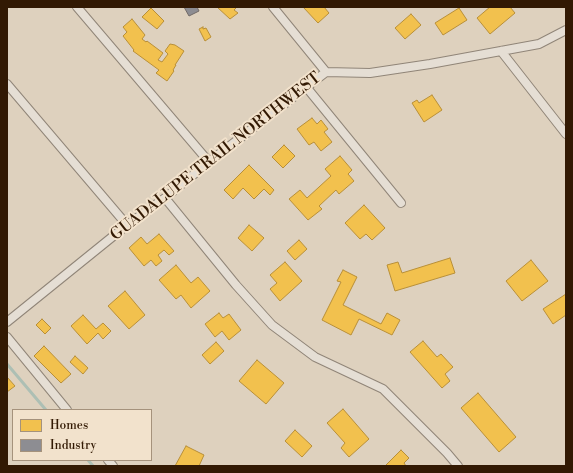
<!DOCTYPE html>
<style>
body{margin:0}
#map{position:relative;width:573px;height:473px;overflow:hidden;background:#ded1be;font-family:"Libre Bodoni",serif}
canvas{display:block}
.frame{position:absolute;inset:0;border:8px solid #321903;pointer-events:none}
.legend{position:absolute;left:12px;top:409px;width:140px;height:52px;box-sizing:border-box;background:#f2e2cc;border:1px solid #a5927c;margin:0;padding:5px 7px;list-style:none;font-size:12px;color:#321903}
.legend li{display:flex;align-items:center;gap:8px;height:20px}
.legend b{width:20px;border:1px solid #a5927c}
</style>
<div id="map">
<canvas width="573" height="473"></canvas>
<div class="frame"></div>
<ul class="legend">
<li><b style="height:11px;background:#f2c14e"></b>Homes</li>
<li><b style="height:11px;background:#8d8d92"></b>Industry</li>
</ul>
</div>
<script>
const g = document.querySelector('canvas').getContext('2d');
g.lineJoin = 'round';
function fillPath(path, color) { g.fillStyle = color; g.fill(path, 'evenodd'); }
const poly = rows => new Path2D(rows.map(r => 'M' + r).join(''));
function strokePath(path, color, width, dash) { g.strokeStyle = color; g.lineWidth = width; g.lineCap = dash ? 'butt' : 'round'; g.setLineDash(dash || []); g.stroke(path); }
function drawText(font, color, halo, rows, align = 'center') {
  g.font = font + ' "Libre Bodoni",serif'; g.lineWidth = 4; g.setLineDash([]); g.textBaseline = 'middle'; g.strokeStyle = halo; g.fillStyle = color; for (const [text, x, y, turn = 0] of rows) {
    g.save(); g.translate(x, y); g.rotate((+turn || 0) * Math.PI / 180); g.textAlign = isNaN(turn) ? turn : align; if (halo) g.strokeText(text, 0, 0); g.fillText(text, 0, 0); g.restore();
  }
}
const homes = poly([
 [217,7,237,7,234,10,238,13,230,19,217,7],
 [303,7,324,7,329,13,318,23,303,7],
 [490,7,510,7,515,13,490,34,477,18,490,7],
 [151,8,164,21,157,29,142,17,151,8],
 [459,8,467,20,443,35,435,23,459,8],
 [411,14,421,25,405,39,395,28,411,14],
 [132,19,145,35,142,39,146,42,147,41,163,53,158,60,162,62,168,54,165,51,170,44,175,45,184,51,175,65,176,65,173,70,174,71,167,81,156,73,159,70,133,51,134,50,123,36,127,32,123,27,132,19],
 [203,27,203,29,206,28,211,37,205,41,199,29,203,27],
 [432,95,442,110,424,122,412,103,417,100,419,103,432,95],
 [312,118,317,124,321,120,328,129,324,132,332,142,321,151,314,142,309,145,297,129,312,118],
 [284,145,295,156,283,168,272,157,284,145],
 [340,156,352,170,348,174,354,181,339,194,336,190,319,206,322,209,308,220,289,199,300,190,307,198,331,176,325,169,340,156],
 [249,165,274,190,270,195,264,189,254,199,243,188,233,199,224,190,249,165],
 [364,205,385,228,372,240,366,234,360,239,345,223,364,205],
 [249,225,264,238,252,251,238,238,249,225],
 [159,234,174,251,169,255,164,250,158,255,162,261,156,266,151,260,144,266,129,248,141,237,147,244,159,234],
 [299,240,307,249,295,260,287,251,299,240],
 [450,258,455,273,395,291,387,265,398,262,402,273,450,258],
 [531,260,548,281,522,301,506,281,531,260],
 [285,262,302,281,280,301,270,289,277,283,270,275,285,262],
 [176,265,191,283,198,277,210,291,191,308,181,295,176,299,159,280,176,265],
 [343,270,357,277,343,305,381,324,387,313,400,320,392,335,359,319,351,335,322,320,341,282,337,281,343,270],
 [125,291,145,315,129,329,108,306,125,291],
 [566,294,566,315,553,324,543,309,566,294],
 [219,313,223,318,229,314,241,330,229,340,222,331,215,337,205,324,219,313],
 [83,315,96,329,103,323,111,331,103,339,98,333,87,344,71,326,83,315],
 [42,319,51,328,45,334,36,325,42,319],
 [423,341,437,357,441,354,453,367,445,374,450,381,442,388,410,352,423,341],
 [216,342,224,351,210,364,202,355,216,342],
 [44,346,71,374,61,383,34,356,44,346],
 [75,356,88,368,83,374,70,362,75,356],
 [257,360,284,383,266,404,239,381,257,360],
 [7,377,15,386,7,392,7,377],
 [478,393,516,437,499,452,461,408,478,393],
 [343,409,369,439,349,457,341,448,345,443,327,423,343,409],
 [295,430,312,446,302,457,285,441,295,430],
 [186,446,204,455,199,466,175,466,186,446],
 [401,450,409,458,404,463,406,466,385,466,401,450]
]);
fillPath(homes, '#f2c14e');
strokePath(homes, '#b88f38', 1);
const industry = poly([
 [184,7,197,7,199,11,189,16,184,7]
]);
fillPath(industry, '#8d8d92');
strokePath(industry, '#726a67', 1);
strokePath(poly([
 [7,364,46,410],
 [88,460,93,466]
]), '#adbfb4', 3);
const street = poly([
 [77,7,209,162],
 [273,7,326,72],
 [501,51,566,134],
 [7,84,127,225],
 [307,88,401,203],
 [165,198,236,285,272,325,315,357,383,389,447,453,458,466],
 [7,322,127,225,165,198,209,162,326,72,370,73,430,64,539,44,566,30],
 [7,337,67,410],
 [108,460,113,466]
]);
strokePath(street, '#908578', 10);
strokePath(street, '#e5ded4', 8);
drawText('16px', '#321903', '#f2e2cc', [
 ["GUADALUPE TRAIL NORTHWEST",216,157,-38]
]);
</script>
